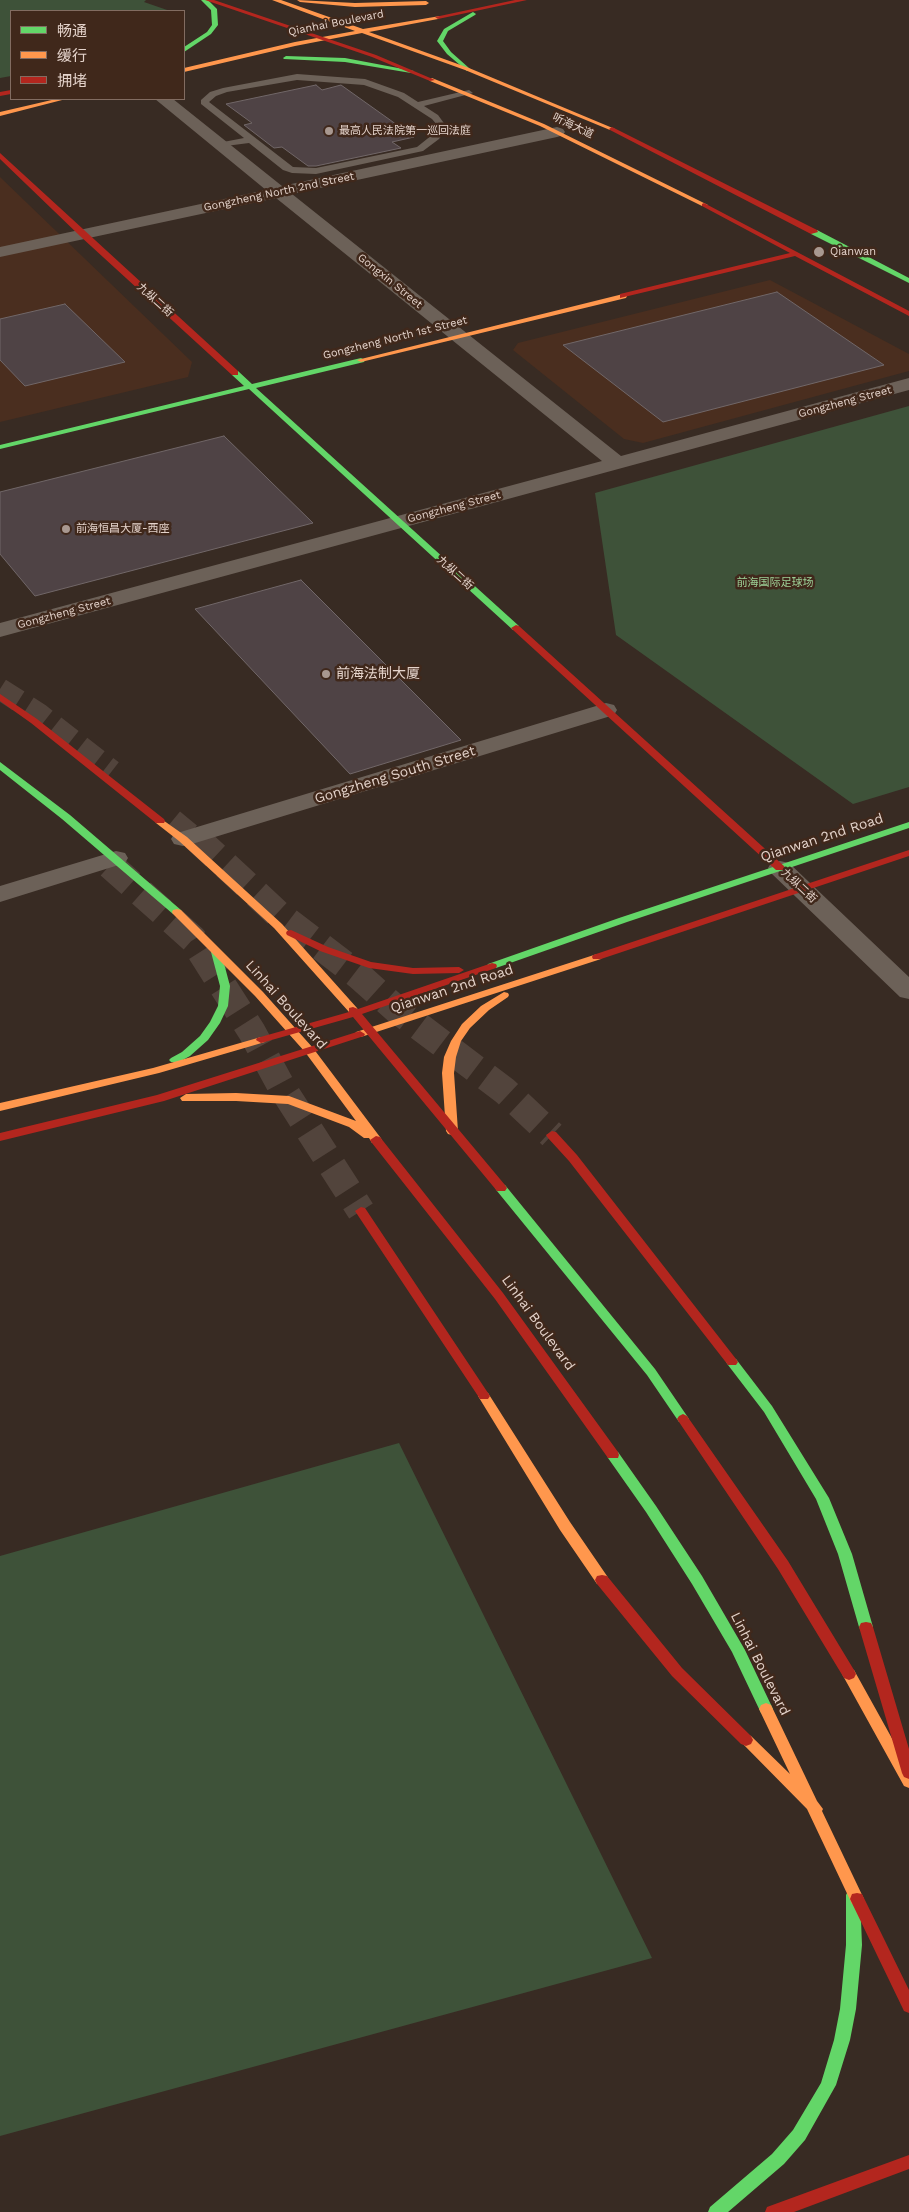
<!DOCTYPE html>
<meta charset="utf-8">
<style>
body{margin:0}
#map{position:relative;width:909px;height:2212px;overflow:hidden;background:#382b23;font-family:"Work Sans","Noto Sans SC",sans-serif}
canvas{display:block}
.legend{position:absolute;left:10px;top:10px;width:175px;height:90px;box-sizing:border-box;background:#40281b;border:1px solid #826c61;margin:0;padding:6px 9px;list-style:none;font-size:15px;color:#e4d3cb}
.legend li{display:flex;align-items:center;gap:10px;height:25px}
.legend b{width:25px;border:1px solid #826c61}
</style>
<div id="map">
<canvas width="909" height="2212"></canvas>
<ul class="legend">
<li><b style="height:6px;background:#63d668"></b>畅通</li>
<li><b style="height:6px;background:#ff974d"></b>缓行</li>
<li><b style="height:6px;background:#b3261e"></b>拥堵</li>
</ul>
</div>
<script>
const g = document.querySelector('canvas').getContext('2d');
g.lineJoin = 'round';
function fillPath(path, color) { g.fillStyle = color; g.fill(path, 'evenodd'); }
const poly = rows => new Path2D(rows.map(r => 'M' + r).join(''));
function strokePath(path, color, width, dash) { g.strokeStyle = color; g.lineWidth = width; g.lineCap = dash ? 'butt' : 'round'; g.setLineDash(dash || []); g.stroke(path); }
function drawText(font, color, halo, rows, align = 'center') {
  g.font = font + ' "Work Sans","Noto Sans SC",sans-serif'; g.lineWidth = 5; g.setLineDash([]); g.textBaseline = 'middle'; g.strokeStyle = halo; g.fillStyle = color; for (const [text, x, y, turn = 0] of rows) {
    g.save(); g.translate(x, y); g.rotate((+turn || 0) * Math.PI / 180); g.textAlign = isNaN(turn) ? turn : align; if (halo) g.strokeText(text, 0, 0); g.fillText(text, 0, 0); g.restore();
  }
}
fillPath(poly([
 [0,177,192,362,188,377,0,422],
 [770,280,909,354,909,371,643,443,624,439,513,350,518,343]
]), '#4a2e1f');
fillPath(poly([
 [0,0,146,0,144,2,170,11,11,11,11,76,0,78],
 [909,406,909,787,853,804,616,635,595,493],
 [399,1443,652,1958,0,2136,0,1556]
]), '#3e5239');
const building = poly([
 [316,85,322,90,341,85,414,137,392,142,401,148,316,166,308,166,282,147,274,148,244,125,252,123,226,104,316,85],
 [777,292,884,365,663,422,563,345,777,292],
 [65,304,125,362,25,386,0,360,0,319,65,304],
 [224,436,313,523,35,596,0,554,0,492,224,436],
 [301,580,461,740,350,774,195,609,301,580]
]);
fillPath(building, '#4f4345');
strokePath(building, '#716768', 1);
strokePath(poly([
 [0,689,39,714,112,771],
 [173,820,196,839]
]), '#52443c', 22, [22, 11]);
strokePath(poly([
 [195,837,278,914,358,975,396,1009,505,1091,552,1135],
 [110,865,193,939,252,1032,281,1086,361,1211]
]), '#52443c', 28, [28, 14]);
fillPath(poly([
 [297,74,365,79,404,93,418,102,469,90,473,93,424,106,438,115,446,126,445,131,439,139,423,151,316,174,292,173,283,170,249,143,218,147,218,143,244,138,201,104,201,100,210,92,223,88,297,74],
 [297,80,364,85,398,97,432,119,438,126,437,131,417,147,316,168,293,167,209,102,216,96,227,92,297,80]
]), '#6c6158');
fillPath(poly([
 [155,99,173,99,282,186,557,127,563,129,565,132,563,135,557,137,292,194,621,456,909,378,909,390,0,637,0,623,602,461,276,198,0,257,0,247,266,190,155,99],
 [606,703,614,705,617,710,614,715,192,844,183,846,174,844,171,839,174,834,606,703],
 [116,851,125,853,128,858,125,863,0,902,0,886,116,851],
 [780,861,789,863,909,977,909,999,900,997,771,873,768,868,771,863,780,861]
]), '#6c6158');
fillPath(poly([
 [201,0,208,0,217,9,218,25,211,34,184,52,184,47,207,32,212,25,211,10,201,0],
 [473,12,476,14,475,15,448,31,443,41,451,52,469,68,470,69,467,71,447,54,437,41,444,29,473,12],
 [286,56,345,58,414,71,411,73,345,62,284,59,283,58,286,56],
 [811,230,817,230,909,278,909,283,811,234,811,230],
 [361,358,365,360,364,362,256,388,519,626,519,630,513,630,249,389,0,449,0,445,244,386,232,375,232,371,238,371,252,384,361,358],
 [0,762,70,815,181,910,182,912,181,914,173,914,62,819,0,770,0,762],
 [909,822,909,828,627,922,496,968,488,968,487,966,488,964,619,918,909,822],
 [216,949,221,952,230,986,228,1006,220,1023,208,1040,190,1056,179,1062,171,1062,169,1060,171,1058,182,1052,200,1036,210,1022,218,1006,220,986,211,952,216,949],
 [501,1184,505,1185,655,1369,687,1416,689,1419,687,1422,679,1422,647,1375,497,1191,495,1188,497,1185,501,1184],
 [732,1358,736,1359,772,1406,829,1498,852,1554,873,1627,871,1631,866,1632,861,1631,859,1627,838,1554,816,1499,764,1412,728,1365,726,1362,728,1359,732,1358],
 [613,1450,618,1452,656,1506,702,1576,745,1650,773,1709,771,1713,766,1715,761,1713,732,1652,692,1584,646,1512,608,1458,607,1455,608,1452,613,1450],
 [853,1889,858,1891,860,1895,862,1945,856,2009,850,2040,836,2085,805,2140,784,2164,728,2212,708,2212,710,2207,772,2154,793,2130,821,2083,834,2040,840,2009,846,1945,846,1895,848,1891,853,1889]
]), '#63d668');
fillPath(poly([
 [272,0,281,0,363,29,440,16,441,17,438,19,369,32,469,68,615,129,610,130,465,70,362,33,295,46,184,72,184,68,295,42,355,31,272,0],
 [297,0,355,3,426,1,429,3,426,5,355,7,300,2,297,0],
 [432,78,544,124,708,205,702,206,540,126,430,81,429,80,432,78],
 [56,99,66,99,0,116,0,112,56,99],
 [623,294,627,296,626,298,361,362,357,360,623,294],
 [160,818,187,837,282,924,357,1008,358,1010,357,1012,349,1012,274,928,179,841,156,823,155,821,160,818],
 [177,909,181,910,263,992,313,1048,380,1137,382,1140,380,1143,372,1143,369,1138,364,1138,349,1127,288,1104,236,1101,182,1101,180,1098,186,1094,236,1093,289,1096,356,1121,305,1052,255,996,173,914,172,912,173,910,177,909],
 [597,954,601,955,602,957,601,959,364,1036,360,1037,355,1034,356,1032,597,954],
 [504,992,508,993,509,995,508,997,489,1010,470,1028,461,1041,456,1057,454,1073,458,1131,452,1135,448,1134,446,1131,442,1073,444,1057,451,1041,462,1024,481,1006,504,992],
 [261,1037,266,1040,265,1042,159,1073,0,1111,0,1103,153,1068,261,1037],
 [484,1391,488,1393,570,1522,607,1576,609,1580,607,1584,602,1585,597,1584,560,1530,478,1396,480,1393,484,1391],
 [849,1668,854,1670,909,1769,909,1788,904,1786,842,1674,844,1670,849,1668],
 [766,1703,771,1705,817,1801,823,1809,822,1811,864,1899,862,1904,857,1905,852,1904,807,1809,739,1740,741,1736,746,1734,751,1736,790,1774,759,1709,761,1705,766,1703]
]), '#ff974d');
fillPath(poly([
 [205,0,214,0,376,55,435,80,430,81,372,57,205,0],
 [515,0,527,0,438,19,435,17,515,0],
 [11,90,11,94,0,96,0,92,11,90],
 [612,127,817,230,818,232,811,234,610,130,609,129,612,127],
 [0,153,238,371,238,375,232,375,80,236,0,159,0,153],
 [704,203,909,311,909,316,795,256,620,298,620,294,790,253,702,206,702,204,704,203],
 [516,625,519,626,784,866,785,868,784,870,776,870,513,630,511,628,516,625],
 [0,694,37,719,164,819,165,821,164,823,156,823,31,723,0,701,0,694],
 [909,850,909,856,601,959,593,959,592,957,593,955,909,850],
 [291,930,328,947,371,962,413,968,459,967,464,970,459,973,413,974,369,968,320,951,287,935,286,933,287,931,291,930],
 [492,963,496,964,497,966,496,968,362,1014,505,1185,507,1188,505,1191,497,1191,353,1017,261,1043,256,1040,257,1038,349,1012,349,1008,353,1007,358,1009,492,963],
 [360,1031,365,1034,364,1036,164,1101,0,1141,0,1133,157,1095,360,1031],
 [552,1131,556,1132,577,1155,736,1359,738,1362,736,1365,728,1365,569,1161,548,1138,546,1135,552,1131],
 [376,1136,380,1137,503,1293,618,1452,619,1455,618,1458,608,1458,495,1299,372,1143,370,1140,376,1136],
 [361,1207,365,1208,488,1393,490,1396,488,1399,480,1399,355,1211,361,1207],
 [683,1414,687,1416,788,1561,854,1670,856,1674,854,1678,849,1680,844,1678,778,1569,679,1422,677,1419,679,1416,683,1414],
 [602,1575,607,1576,682,1668,751,1736,753,1740,751,1744,746,1746,741,1744,672,1676,597,1584,595,1580,597,1576,602,1575],
 [866,1622,871,1623,873,1627,909,1749,909,1779,904,1777,902,1773,859,1627,861,1623,866,1622],
 [857,1893,862,1894,909,1990,909,2013,904,2011,850,1899,852,1894,857,1893],
 [909,2155,909,2169,794,2212,765,2212,767,2207,909,2155]
]), '#b3261e');
for (const [x, y, r, color] of [
 [329,131,5,"#a89890"],
 [819,252,6,"#a89890"],
 [66,529,5,"#a89890"],
 [326,674,5,"#a89890"]
]) { const dot = new Path2D(); dot.arc(x, y, r, 0, 2 * Math.PI); g.fillStyle = color; g.fill(dot); strokePath(dot, '#40281b', 2); }
drawText('11px', '#e4d3cb', '#40281b', [
 ["Qianhai Boulevard",336,23,-11],
 ["听海大道",573,126,25],
 ["Gongzheng North 2nd Street",279,192,-12],
 ["Gongxin Street",390,281,39],
 ["九纵二街",155,300,42],
 ["Gongzheng North 1st Street",395,338,-14],
 ["Gongzheng Street",845,402,-15],
 ["Gongzheng Street",454,507,-15],
 ["九纵二街",455,573,42],
 ["Gongzheng Street",64,613,-15],
 ["九纵二街",799,886,43]
]);
drawText('11px', '#e4d3cb', '#40281b', [
 ["最高人民法院第一巡回法庭",339,131],
 ["Qianwan",830,252],
 ["前海恒昌大厦-西座",76,529]
], 'left');
drawText('11px', '#9dd198', '#40281b', [
 ["前海国际足球场",775,583]
]);
drawText('14px', '#e4d3cb', '#40281b', [
 ["前海法制大厦",336,674]
], 'left');
drawText('14px', '#e4d3cb', '#40281b', [
 ["Gongzheng South Street",395,775,-17],
 ["Qianwan 2nd Road",822,838,-18],
 ["Qianwan 2nd Road",452,989,-18],
 ["Linhai Boulevard",286,1005,48],
 ["Linhai Boulevard",538,1323,54],
 ["Linhai Boulevard",760,1664,63]
]);
</script>
